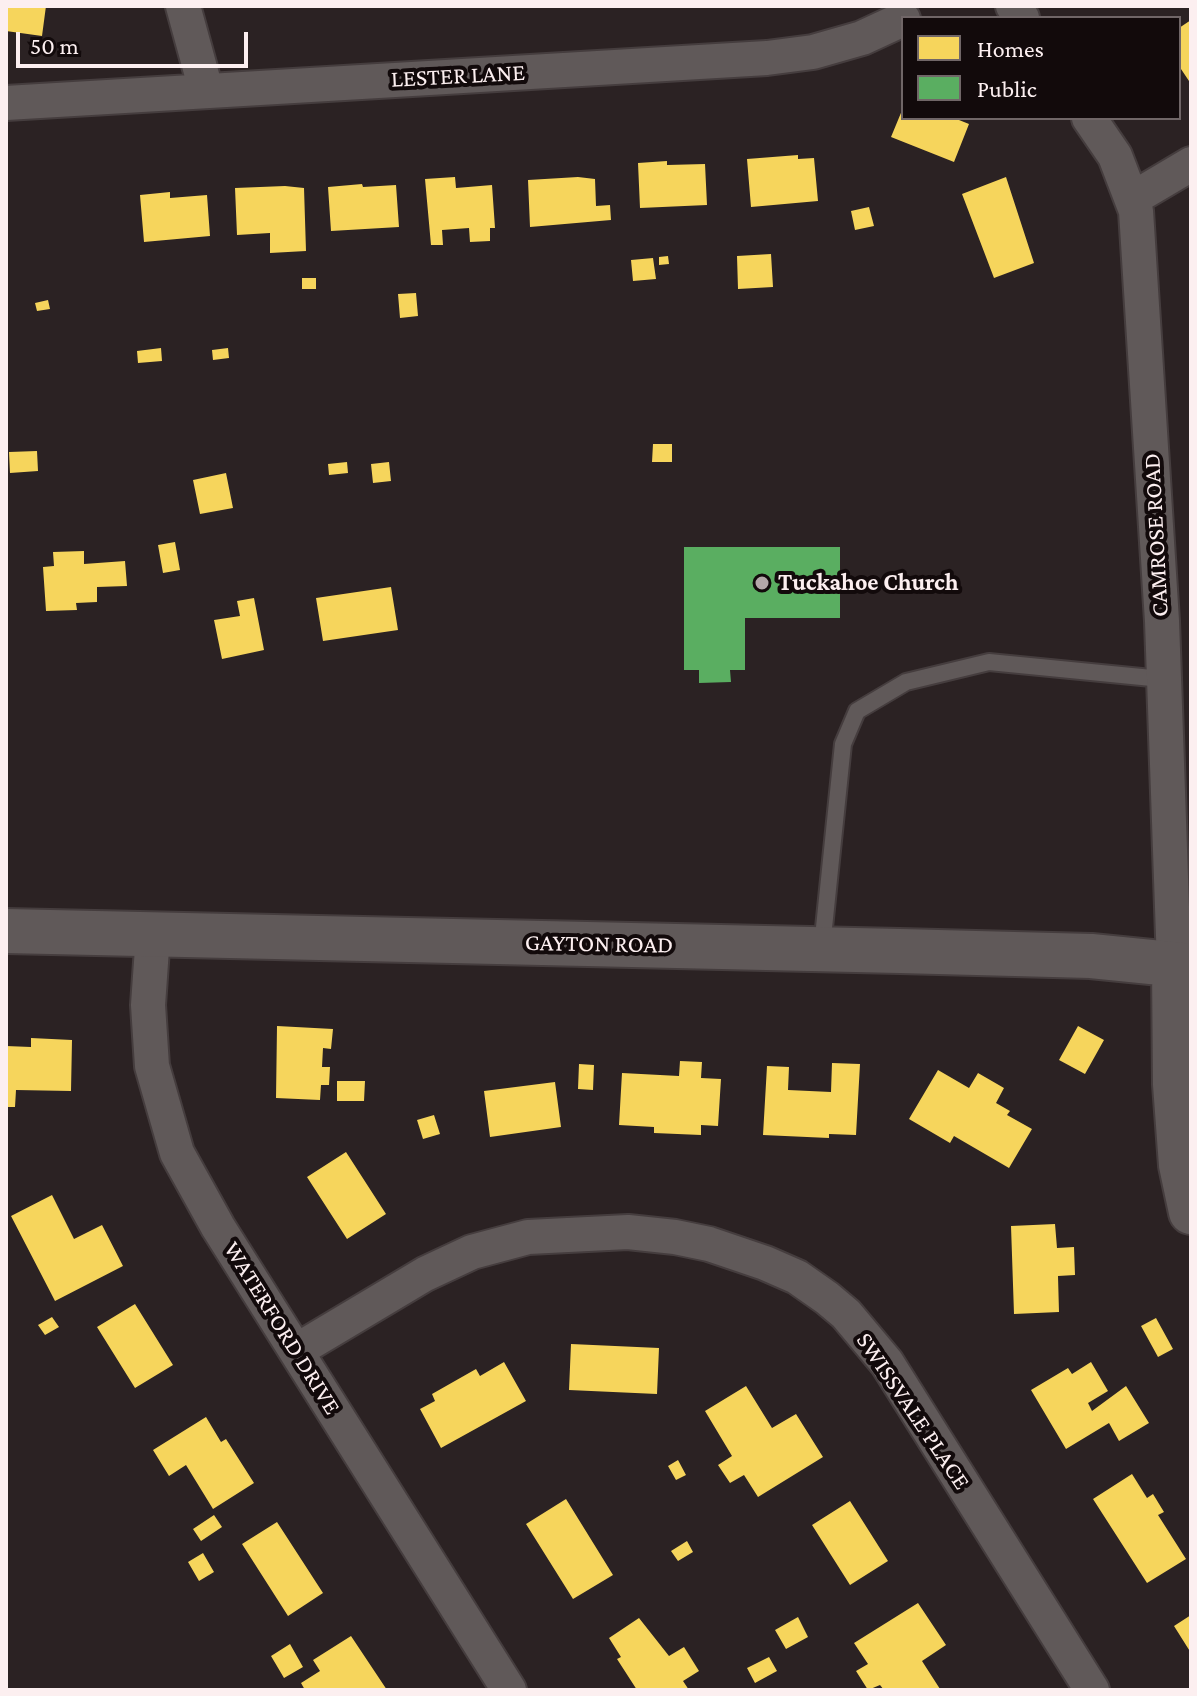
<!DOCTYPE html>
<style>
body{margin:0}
#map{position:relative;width:1197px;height:1696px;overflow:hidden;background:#2b2223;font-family:"Crimson Pro",serif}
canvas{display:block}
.frame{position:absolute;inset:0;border:8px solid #fceff0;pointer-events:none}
.legend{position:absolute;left:901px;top:16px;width:280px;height:104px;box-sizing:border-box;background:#120a0b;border:2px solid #706667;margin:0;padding:10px 14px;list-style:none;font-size:24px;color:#fceff0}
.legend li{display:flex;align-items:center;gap:16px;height:40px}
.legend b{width:40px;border:2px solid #706667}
.scale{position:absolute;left:16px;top:32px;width:232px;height:36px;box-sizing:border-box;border:4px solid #fceff0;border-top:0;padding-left:10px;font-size:24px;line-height:28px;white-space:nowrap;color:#fceff0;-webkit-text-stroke:6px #120a0b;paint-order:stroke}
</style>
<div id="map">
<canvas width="1197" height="1696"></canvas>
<div class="frame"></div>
<ul class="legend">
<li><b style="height:22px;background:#f6d55c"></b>Homes</li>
<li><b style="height:22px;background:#5aae61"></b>Public</li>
</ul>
<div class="scale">50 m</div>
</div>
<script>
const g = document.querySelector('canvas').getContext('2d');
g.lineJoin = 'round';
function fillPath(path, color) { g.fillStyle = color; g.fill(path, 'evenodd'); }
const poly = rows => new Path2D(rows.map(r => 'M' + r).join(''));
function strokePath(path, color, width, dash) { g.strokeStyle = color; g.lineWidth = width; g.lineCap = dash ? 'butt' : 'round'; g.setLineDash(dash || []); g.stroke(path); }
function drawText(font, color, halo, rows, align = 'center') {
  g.font = font + ' "Crimson Pro",serif'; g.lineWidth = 8; g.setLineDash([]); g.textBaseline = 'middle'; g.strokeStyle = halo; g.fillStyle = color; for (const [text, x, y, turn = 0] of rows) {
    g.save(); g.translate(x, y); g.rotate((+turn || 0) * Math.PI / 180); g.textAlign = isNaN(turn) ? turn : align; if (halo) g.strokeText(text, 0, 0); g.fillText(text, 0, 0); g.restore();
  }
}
fillPath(poly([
 [6,6,46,6,42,36,6,31],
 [1191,20,1191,84,1179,66,1179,28],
 [903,108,903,118,954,118,969,124,954,162,891,137],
 [798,155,798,159,814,158,818,201,751,207,747,159],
 [667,161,667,165,705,164,707,205,640,208,638,163],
 [455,177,456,188,492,185,495,228,490,228,490,241,470,242,469,228,442,230,443,245,431,245,425,179],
 [578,177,595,179,596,206,610,205,611,220,530,227,528,180],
 [1006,177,1034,263,994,278,962,194],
 [362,184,363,187,396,185,399,227,331,231,328,187],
 [285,186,304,188,306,251,270,253,270,233,237,235,235,188],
 [170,192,170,198,207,195,210,236,144,242,140,195],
 [869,207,874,226,855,230,851,211],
 [771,254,773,287,738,289,737,256],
 [668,256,669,264,659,265,659,257],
 [653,258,656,279,633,281,631,260],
 [302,278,316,278,316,289,302,289],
 [416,293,418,316,400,318,398,294],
 [48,300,50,309,37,311,35,303],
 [161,348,162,361,138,363,137,351],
 [228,348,229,358,213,360,212,350],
 [653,444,672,444,672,462,652,462],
 [37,451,38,471,10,473,9,452],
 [347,462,348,473,329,475,328,464],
 [389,462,391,481,373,483,371,464],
 [226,473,233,508,200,514,193,480],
 [175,542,180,570,163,573,158,545],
 [84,551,84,564,125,561,127,586,97,587,97,602,76,603,77,610,46,611,43,567,54,566,53,552],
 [391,587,398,630,323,641,316,598],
 [254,598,264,650,222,659,214,620,240,616,237,601],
 [277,1026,333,1029,331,1049,323,1048,322,1067,330,1067,329,1085,321,1085,320,1100,276,1098],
 [1078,1026,1104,1040,1085,1074,1059,1060],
 [31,1038,72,1040,71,1091,16,1090,15,1107,6,1107,6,1046,31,1047],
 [680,1061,702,1062,701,1078,721,1079,718,1126,701,1125,701,1135,654,1133,654,1127,619,1125,622,1073,679,1076],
 [832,1063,860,1064,856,1135,829,1134,829,1138,763,1135,767,1066,789,1067,788,1090,831,1092],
 [579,1064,594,1065,593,1090,578,1089],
 [938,1070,969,1088,978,1073,1004,1088,996,1103,1010,1111,1007,1115,1032,1129,1009,1168,954,1136,950,1143,909,1119],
 [337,1081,365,1081,364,1101,337,1101],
 [555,1082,561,1127,490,1137,484,1091],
 [434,1115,440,1134,423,1139,417,1120],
 [346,1152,386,1214,347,1239,307,1177],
 [52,1195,74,1239,102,1225,123,1266,55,1301,11,1216],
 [1055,1224,1057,1248,1074,1247,1075,1275,1058,1276,1059,1312,1014,1314,1011,1226],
 [135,1304,173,1365,135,1388,97,1327],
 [52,1317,59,1327,45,1335,38,1325],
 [1156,1318,1173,1349,1158,1357,1141,1326],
 [571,1344,659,1348,657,1394,569,1390],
 [504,1362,526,1401,441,1448,420,1409,435,1401,432,1394,476,1369,480,1376],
 [1091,1362,1108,1391,1088,1403,1092,1411,1126,1386,1149,1423,1119,1441,1109,1423,1066,1449,1031,1390,1068,1368,1072,1374],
 [746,1386,772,1428,796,1414,823,1457,758,1497,744,1475,730,1483,718,1465,732,1456,705,1411],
 [206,1417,221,1442,226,1439,254,1483,213,1509,186,1465,169,1476,153,1450],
 [678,1460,686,1475,676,1480,668,1466],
 [1132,1474,1147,1498,1153,1494,1164,1512,1158,1515,1186,1559,1147,1583,1093,1499],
 [566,1499,613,1575,573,1599,526,1524],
 [850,1501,888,1561,850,1585,812,1525],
 [214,1515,222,1527,201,1541,193,1529],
 [277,1522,323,1593,288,1616,242,1544],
 [687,1541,693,1552,678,1561,671,1551],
 [203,1553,214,1572,199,1581,188,1562],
 [918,1603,946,1645,922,1661,940,1689,884,1690,880,1685,868,1690,856,1671,868,1664,854,1643],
 [1191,1615,1191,1653,1174,1626],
 [798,1617,808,1637,786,1649,775,1630],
 [639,1618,669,1656,684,1647,699,1671,683,1681,689,1690,637,1690,617,1659,621,1657,609,1638],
 [351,1636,387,1690,305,1690,301,1683,320,1671,313,1660],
 [290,1644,303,1667,284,1678,271,1656],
 [769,1657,777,1671,755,1683,747,1668]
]), '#f6d55c');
fillPath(poly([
 [684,547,840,547,840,618,745,618,745,670,730,670,731,682,699,683,699,670,684,670]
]), '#5aae61');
const lane = poly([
 [822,947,843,744,857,711,906,682,989,662,1162,679]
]);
const street = poly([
 [183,6,206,90],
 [1013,6,1022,18],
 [6,103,767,58,813,52,862,38,903,19],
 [1089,118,1115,156,1136,211,1162,621,1174,964],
 [1132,199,1191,164],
 [153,934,148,1005,152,1066,177,1153,218,1227,509,1690],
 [296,1351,425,1274,472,1252,528,1237,628,1232,675,1237,709,1244,765,1263,797,1277,827,1298,846,1314,887,1363,1092,1690]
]);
const secondary = poly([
 [6,931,900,951,1091,956,1191,966],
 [1174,964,1175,1084,1181,1165,1191,1212]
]);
strokePath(lane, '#453d3e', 20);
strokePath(street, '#453d3e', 38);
strokePath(secondary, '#453d3e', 48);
strokePath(lane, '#605959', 16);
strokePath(street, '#605959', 34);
strokePath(secondary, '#605959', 44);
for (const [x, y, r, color] of [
 [762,583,8,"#b3a7a8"]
]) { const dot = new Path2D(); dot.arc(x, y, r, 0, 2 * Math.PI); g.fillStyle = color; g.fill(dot); strokePath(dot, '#120a0b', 3); }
drawText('24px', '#fceff0', '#120a0b', [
 ["LESTER LANE",458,76,-3],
 ["CAMROSE ROAD",1156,535,-93],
 ["GAYTON ROAD",599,944,1],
 ["WATERFORD DRIVE",282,1328,58],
 ["SWISSVALE PLACE",913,1411,56]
]);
drawText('bold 24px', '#fceff0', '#120a0b', [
 ["Tuckahoe Church",778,583]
], 'left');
</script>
